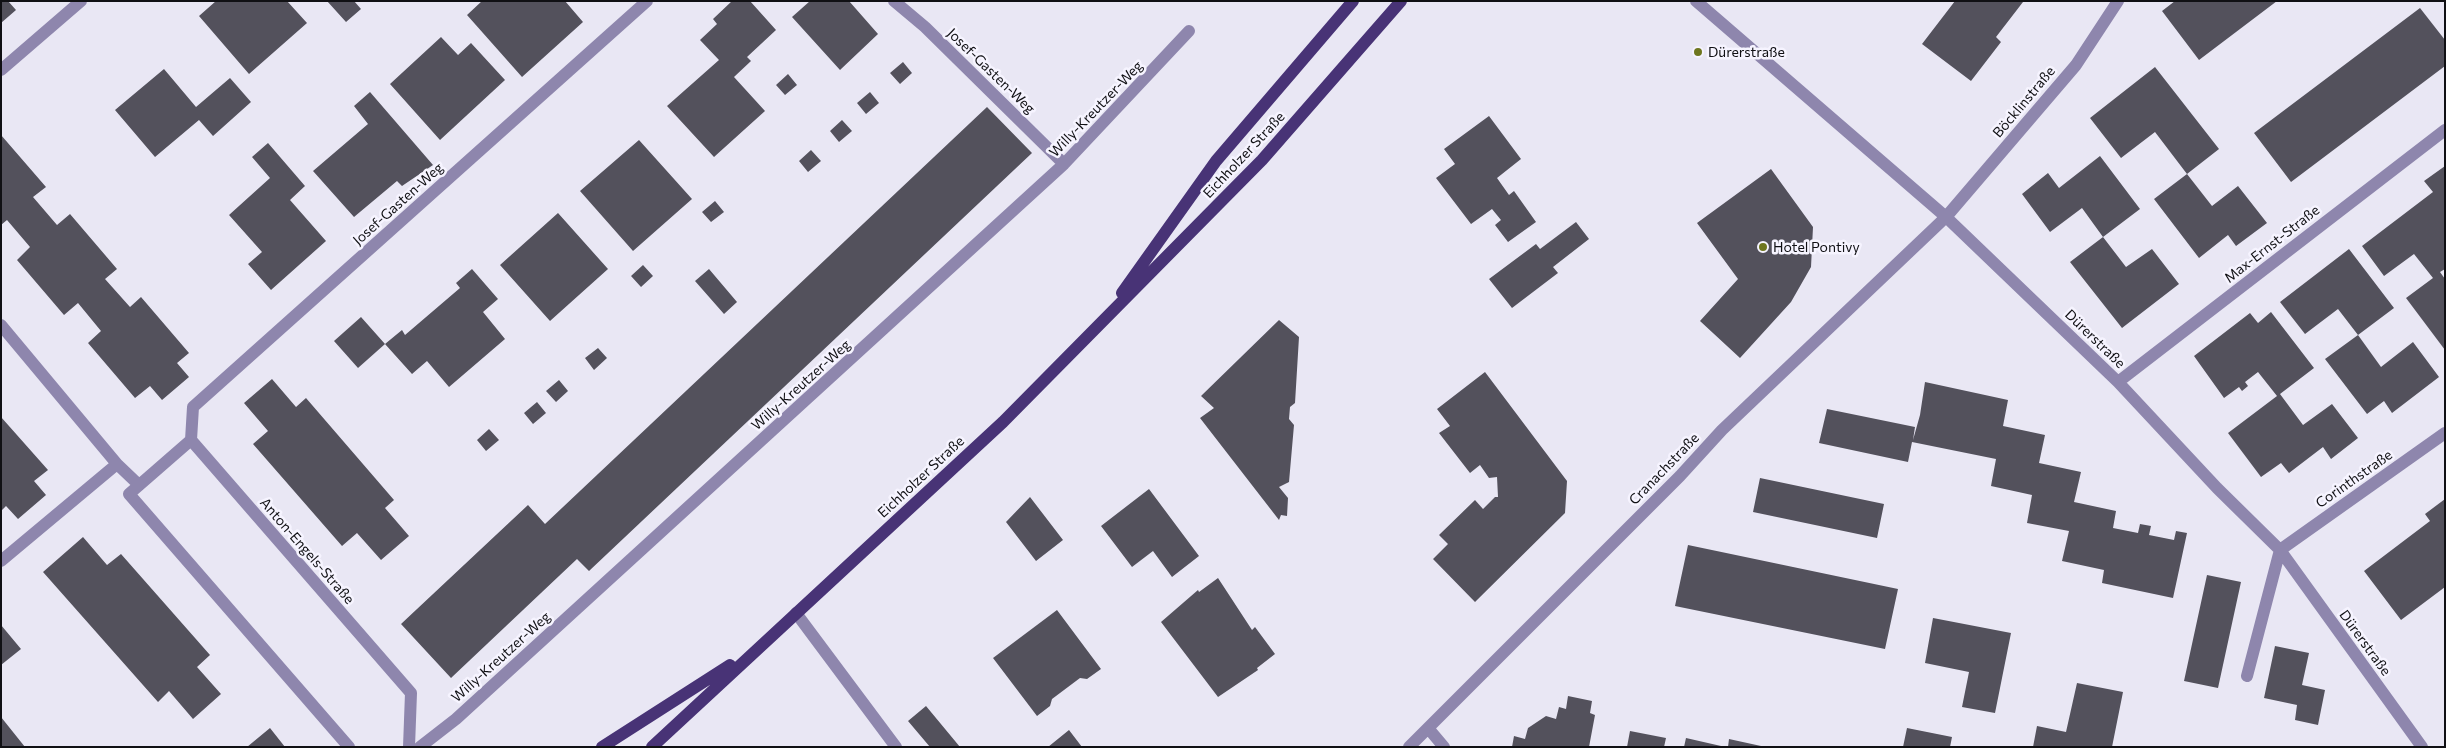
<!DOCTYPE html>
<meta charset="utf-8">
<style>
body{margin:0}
#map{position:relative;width:2446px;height:748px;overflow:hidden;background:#e9e7f4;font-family:Commissioner,sans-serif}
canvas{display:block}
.frame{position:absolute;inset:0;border:2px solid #101014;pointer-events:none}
</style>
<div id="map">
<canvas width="2446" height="748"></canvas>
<div class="frame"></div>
</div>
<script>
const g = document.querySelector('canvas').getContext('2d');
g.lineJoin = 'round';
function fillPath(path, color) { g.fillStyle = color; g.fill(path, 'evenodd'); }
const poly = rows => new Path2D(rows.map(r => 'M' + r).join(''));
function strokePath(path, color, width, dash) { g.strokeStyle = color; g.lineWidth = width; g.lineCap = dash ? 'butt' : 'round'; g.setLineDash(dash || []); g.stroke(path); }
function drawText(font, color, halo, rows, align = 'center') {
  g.font = font + ' Commissioner,sans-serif'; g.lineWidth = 5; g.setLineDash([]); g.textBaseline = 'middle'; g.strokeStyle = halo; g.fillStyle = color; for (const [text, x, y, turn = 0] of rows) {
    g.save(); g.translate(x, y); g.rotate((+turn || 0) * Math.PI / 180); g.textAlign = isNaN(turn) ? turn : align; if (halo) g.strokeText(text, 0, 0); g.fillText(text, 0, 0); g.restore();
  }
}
fillPath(poly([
 [1,1,8,1,16,10,1,23],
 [216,1,287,1,307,23,249,74,199,16],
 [327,1,354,1,361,9,346,22],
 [482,1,565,1,583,22,522,77,467,15],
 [732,1,750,1,776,30,747,57,751,61,734,77,765,111,714,157,667,106,719,60,700,40,717,24,713,19],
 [810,1,849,1,878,34,840,70,792,17],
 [1955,1,2023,2,1996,37,2001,42,1971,81,1922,44],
 [2175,1,2277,1,2199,60,2162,11],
 [2420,8,2445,40,2445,66,2291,182,2254,133],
 [441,37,458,55,471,43,505,80,440,140,390,84],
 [903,62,912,73,900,84,890,73],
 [2155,67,2219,149,2187,174,2155,132,2121,158,2090,118],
 [164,69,196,107,230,78,251,102,213,136,199,120,155,157,115,110],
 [788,74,797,85,785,95,776,85],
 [370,92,433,165,402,186,397,181,354,217,313,171,368,124,354,106],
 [870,92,879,103,866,114,857,103],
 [987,107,1032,153,589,571,577,559,451,678,401,624,528,505,545,524],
 [1489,116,1521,159,1497,178,1509,195,1514,191,1536,222,1508,242,1495,225,1501,220,1492,209,1471,224,1436,178,1455,164,1444,149],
 [842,120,852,131,839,142,830,131],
 [1,135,46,187,33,197,57,225,70,214,117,269,105,279,130,307,141,297,189,353,177,363,189,377,162,400,150,386,135,398,88,343,101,331,78,303,64,315,17,260,30,247,7,220,1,225],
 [639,140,692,199,633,251,580,191],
 [268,143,305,186,290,200,326,241,271,290,248,264,262,252,229,215,270,178,252,157],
 [811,150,821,161,808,172,799,161],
 [2100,156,2140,209,2103,237,2082,208,2050,232,2022,194,2048,173,2059,188],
 [2445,166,2445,269,2440,272,2445,279,2445,350,2406,298,2433,278,2414,254,2384,276,2362,246,2433,192,2424,181],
 [1771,169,1813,227,1811,267,1791,302,1740,358,1700,321,1738,279,1697,223],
 [2187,174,2212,206,2238,186,2267,223,2236,246,2228,235,2199,258,2154,199],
 [715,201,724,212,711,222,702,212],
 [558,213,608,269,550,321,500,265],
 [1576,222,1589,239,1553,267,1558,273,1512,308,1489,279,1536,244,1540,249],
 [2103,237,2126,267,2152,249,2179,284,2122,328,2070,262],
 [2349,249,2394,308,2358,335,2338,309,2305,334,2280,302],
 [643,265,653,276,641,287,631,276],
 [472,269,498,299,483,312,505,339,449,387,427,361,412,374,385,344,402,330,405,335,460,288,456,283],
 [709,269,737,302,724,314,695,281],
 [2271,312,2314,368,2280,394,2303,425,2332,404,2358,438,2331,459,2323,447,2289,473,2281,463,2261,477,2228,433,2277,396,2258,372,2245,382,2248,386,2242,391,2239,387,2224,398,2194,356,2250,313,2258,323],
 [361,317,385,344,358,368,334,341],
 [1279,320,1299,337,1295,403,1290,407,1289,419,1294,425,1289,482,1279,487,1288,498,1287,516,1281,515,1279,520,1200,418,1214,408,1201,396],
 [2358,335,2381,367,2413,342,2439,377,2392,413,2384,401,2367,414,2325,359],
 [598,348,607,358,594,370,585,358],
 [1485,372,1567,481,1565,513,1475,602,1433,559,1448,544,1439,535,1475,500,1483,509,1495,497,1498,497,1497,477,1489,478,1480,465,1470,473,1439,433,1450,426,1437,409],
 [272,379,296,407,306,398,394,500,385,508,409,536,381,560,357,533,342,546,253,444,268,431,244,403],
 [559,380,568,391,556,402,546,391],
 [1925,382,2008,400,2003,426,2045,435,2039,463,2081,472,2074,502,2116,511,2113,528,2138,533,2140,524,2151,526,2149,535,2174,540,2176,531,2187,533,2173,598,2102,583,2104,570,2062,561,2069,531,2027,523,2032,495,1991,486,1996,459,1912,442,1908,462,1819,443,1827,409,1915,427,1913,440,1920,415],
 [537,402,546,413,533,424,524,413],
 [1,417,48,470,34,481,46,495,18,519,6,506,1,511],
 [489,429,499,440,486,451,477,440],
 [1760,478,1884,504,1877,538,1753,512],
 [1149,489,1199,556,1172,577,1153,551,1132,567,1101,526],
 [1030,497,1063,540,1036,561,1006,522],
 [2445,499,2445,587,2401,620,2364,571,2430,521,2425,514],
 [83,537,107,565,121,554,210,655,197,667,221,694,193,719,169,691,158,702,43,572],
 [1688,545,1898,589,1885,649,1675,606],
 [2207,575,2241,582,2218,688,2184,681],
 [1218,578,1252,630,1255,627,1275,654,1257,668,1258,670,1218,697,1161,622,1198,590,1199,592],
 [1057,610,1101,669,1087,679,1080,678,1052,699,1050,706,1037,716,993,658],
 [1933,618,2011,633,1995,713,1962,707,1969,672,1925,663],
 [1,625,21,649,1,665],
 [2275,646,2309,653,2302,685,2325,690,2318,725,2295,720,2297,705,2264,698],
 [2077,683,2123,692,2112,747,2033,747,2037,726,2066,732],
 [1568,696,1592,701,1590,713,1595,715,1589,747,1512,747,1514,736,1525,739,1528,728,1546,716,1556,719,1559,707,1566,709],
 [926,706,960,747,930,747,908,721],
 [1,717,25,747,1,747],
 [270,728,285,747,247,747],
 [1907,728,1952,737,1950,747,1903,747],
 [1069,730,1082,747,1048,747],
 [1630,731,1666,738,1664,747,1627,747],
 [1686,738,1721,746,1721,747,1684,747],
 [1729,739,1761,746,1761,747,1728,747]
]), '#53515c');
strokePath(poly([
 [894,1,925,27,1064,164],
 [1696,1,1946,217,2118,382,2217,488,2280,550,2422,747],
 [1,70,81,1],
 [1,325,117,464,139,485],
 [2118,382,2445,130],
 [191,440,193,407,647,1],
 [1,561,117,464],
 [796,613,896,747],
 [2247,676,2280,550,2445,433],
 [1428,728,1444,747],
 [349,747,129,494,191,440,411,693,409,747],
 [420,747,456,719,1064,164,1189,31],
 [1409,747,1680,476,1722,430,1946,217,2076,65,2118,1]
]), '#8e86ad', 12);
strokePath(poly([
 [1122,293,1216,161,1353,1],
 [602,747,730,665],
 [652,747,1003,422,1262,160,1401,1]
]), '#483376', 12);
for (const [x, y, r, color] of [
 [1698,52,5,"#6e761f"],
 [1763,247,5,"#6e761f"]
]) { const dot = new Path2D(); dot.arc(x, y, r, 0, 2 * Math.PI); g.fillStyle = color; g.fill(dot); strokePath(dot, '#f6f4ff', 2); }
drawText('14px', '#101014', '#f6f4ff', [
 ["Dürerstraße",1708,52],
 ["Hotel Pontivy",1773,247]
], 'left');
drawText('14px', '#101014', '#f6f4ff', [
 ["Josef-Gasten-Weg",991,71,44],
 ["Böcklinstraße",2024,102,-50],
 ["Willy-Kreutzer-Weg",1096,109,-46],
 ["Eichholzer Straße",1244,155,-47],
 ["Josef-Gasten-Weg",398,204,-42],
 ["Max-Ernst-Straße",2272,244,-38],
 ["Dürerstraße",2095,339,44],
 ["Willy-Kreutzer-Weg",801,385,-42],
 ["Cranachstraße",1664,469,-46],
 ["Eichholzer Straße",921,477,-43],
 ["Corinthstraße",2354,479,-35],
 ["Anton-Engels-Straße",307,551,49],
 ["Dürerstraße",2365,643,54],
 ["Willy-Kreutzer-Weg",501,657,-42]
]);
</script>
